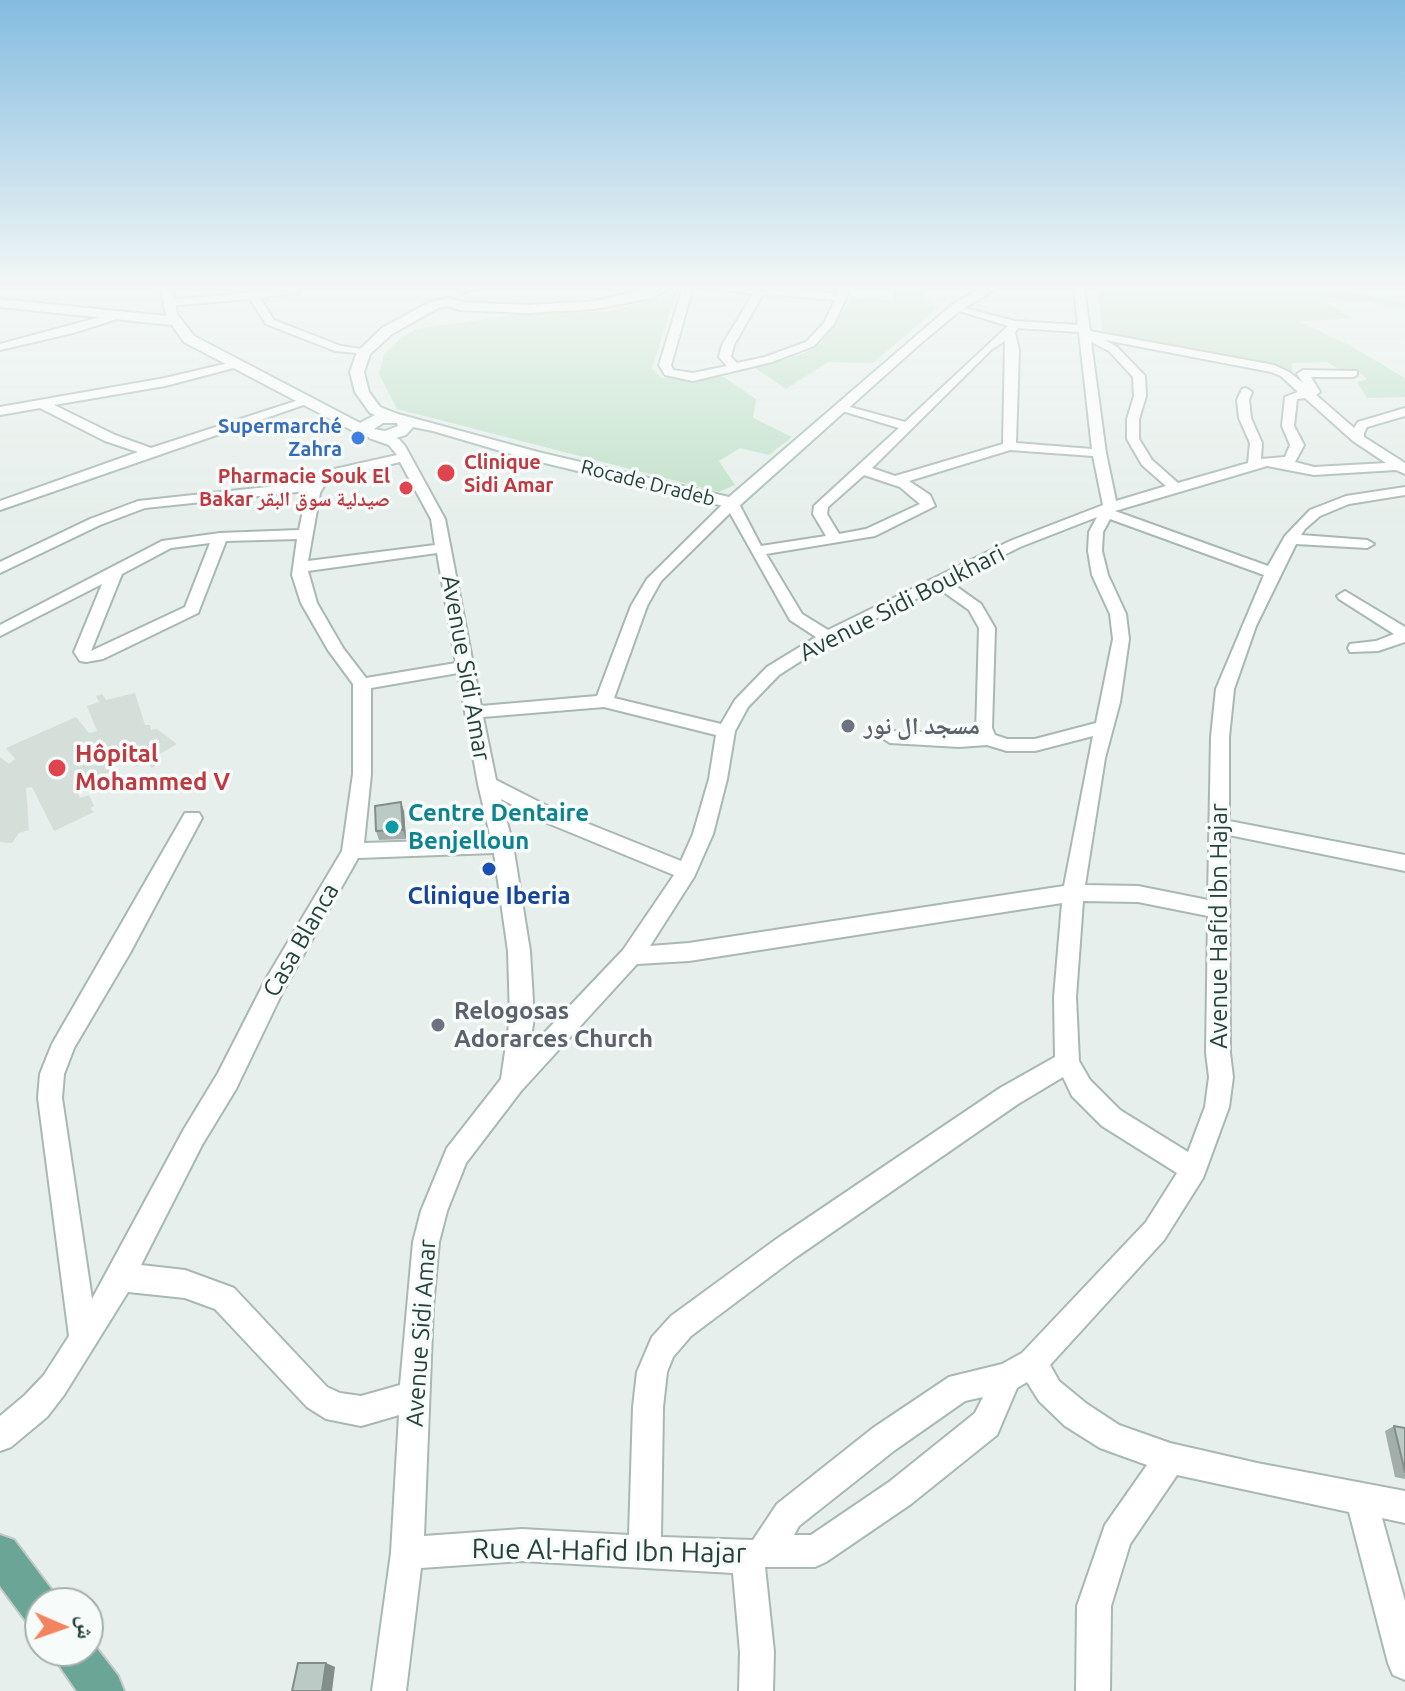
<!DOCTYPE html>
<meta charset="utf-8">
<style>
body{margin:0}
#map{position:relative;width:1405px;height:1691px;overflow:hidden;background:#e6efeb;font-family:Ubuntu,"Noto Naskh Arabic",sans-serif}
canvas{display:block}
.north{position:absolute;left:24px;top:1587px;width:80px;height:80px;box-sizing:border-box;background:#f7fbf9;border:2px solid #a3b1ad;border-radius:50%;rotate:92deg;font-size:22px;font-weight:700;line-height:32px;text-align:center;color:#24423a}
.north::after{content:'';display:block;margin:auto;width:28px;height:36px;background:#f4845f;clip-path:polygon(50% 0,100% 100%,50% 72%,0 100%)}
</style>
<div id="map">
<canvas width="1405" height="1691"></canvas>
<div class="north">ش</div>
</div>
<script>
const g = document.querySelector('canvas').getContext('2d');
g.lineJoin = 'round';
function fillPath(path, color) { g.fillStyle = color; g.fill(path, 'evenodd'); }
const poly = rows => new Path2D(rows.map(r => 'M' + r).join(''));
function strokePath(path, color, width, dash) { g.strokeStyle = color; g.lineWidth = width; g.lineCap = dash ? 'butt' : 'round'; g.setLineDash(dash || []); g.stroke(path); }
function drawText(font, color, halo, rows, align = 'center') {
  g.font = font + ' Ubuntu,"Noto Naskh Arabic",sans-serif'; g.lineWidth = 7; g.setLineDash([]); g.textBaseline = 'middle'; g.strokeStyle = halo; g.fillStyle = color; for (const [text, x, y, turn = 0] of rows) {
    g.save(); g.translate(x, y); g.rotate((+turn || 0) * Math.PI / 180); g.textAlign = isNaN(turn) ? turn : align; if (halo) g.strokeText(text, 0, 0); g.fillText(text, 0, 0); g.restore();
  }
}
fillPath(poly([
 [135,693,145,725,150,725,151,730,157,729,177,744,153,758,159,764,152,768,146,762,136,767,109,748,103,750,116,769,75,788,80,798,89,795,94,806,90,808,94,812,54,831,32,787,26,788,29,830,19,833,12,843,0,842,0,757,9,764,15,759,6,748,76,717,89,733,97,731,87,706,99,702,96,696,102,694,106,700]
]), '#d4dfda');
fillPath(poly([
 [892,287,927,287,922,301,940,306,873,363,828,362,786,389,755,368,803,354,821,343,852,298,893,300],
 [1098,287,1333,287,1405,303,1405,310,1361,300,1324,302,1352,318,1300,322,1351,346,1405,378,1405,397,1367,398,1357,382,1367,379,1359,372,1342,371,1327,362,1292,363,1292,372,1102,331],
 [676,293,652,368,662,378,724,377,756,399,753,418,792,437,769,455,740,448,719,461,735,485,719,492,397,409,379,374,384,355,401,338,416,329,520,314,609,311]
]), '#bfe0c8');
const street = poly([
 [461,287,480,287,463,293,458,290,461,287],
 [683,287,693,287,671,365,673,370,693,373,727,366,719,357,722,345,753,294,705,287,767,287,837,294,841,287,851,287,834,324,814,346,772,362,693,381,665,375,659,365,683,287],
 [763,294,835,300,824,323,806,342,765,357,737,363,731,357,734,345,763,294],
 [1074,287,1084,287,1090,331,1274,365,1289,372,1303,383,1297,374,1303,370,1357,371,1357,375,1353,377,1311,377,1320,392,1316,395,1354,428,1358,422,1405,408,1405,416,1367,427,1364,433,1364,437,1405,463,1405,474,1396,470,1314,475,1267,466,1115,511,1268,566,1285,536,1310,510,1346,496,1405,487,1405,495,1349,504,1320,516,1305,529,1301,535,1367,540,1374,544,1367,548,1296,544,1256,626,1234,689,1229,737,1229,821,1405,855,1405,871,1229,835,1230,1053,1233,1077,1229,1107,1203,1178,1164,1240,1050,1365,1059,1381,1087,1404,1119,1425,1170,1443,1257,1463,1405,1491,1405,1523,1382,1518,1405,1601,1405,1680,1393,1675,1388,1663,1349,1512,1177,1475,1130,1544,1111,1606,1110,1691,1076,1691,1077,1606,1105,1525,1147,1465,1100,1448,1065,1426,1039,1401,1027,1382,1017,1388,997,1435,911,1504,826,1562,815,1567,765,1567,774,1652,773,1691,739,1691,740,1652,733,1573,522,1561,421,1568,406,1691,372,1691,391,1553,399,1415,361,1426,326,1419,307,1407,215,1309,185,1298,128,1292,64,1395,47,1417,11,1447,0,1451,0,1416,25,1395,44,1375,69,1336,38,1098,40,1074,52,1044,185,813,199,813,202,818,130,953,74,1048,64,1074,62,1098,92,1299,184,1129,218,1073,266,979,342,851,353,774,353,684,328,650,301,603,292,575,297,539,226,541,198,613,103,659,86,662,80,661,74,652,102,584,0,636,0,625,162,541,220,533,299,530,307,491,145,508,100,525,0,573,0,562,90,519,138,501,313,482,330,470,397,455,389,445,369,438,369,432,374,431,399,439,405,446,445,519,481,706,597,696,631,606,647,579,727,500,737,500,761,546,826,536,813,514,814,506,899,428,839,410,839,404,905,422,1008,326,953,309,953,305,1015,321,1078,325,1074,287],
 [1018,328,1079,332,1092,449,1016,443,1019,350,1015,333,1018,328],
 [1105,340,1271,372,1281,376,1298,392,1285,397,1282,426,1290,445,1285,457,1261,459,1262,443,1251,418,1249,400,1252,392,1246,388,1242,389,1237,400,1239,418,1250,443,1248,463,1178,483,1152,460,1139,439,1139,419,1146,396,1145,376,1117,347,1105,340],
 [1005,341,1003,444,895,476,872,468,992,349,1005,341],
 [1091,342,1109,351,1133,377,1134,396,1127,419,1127,439,1142,465,1166,486,1116,501,1106,453,1091,342],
 [1305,398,1353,441,1386,463,1314,467,1295,462,1304,445,1294,426,1297,399,1305,398],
 [1010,450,1093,456,1103,505,1010,541,828,630,802,614,766,554,875,536,935,506,930,495,909,481,1010,450],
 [400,462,431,519,435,545,308,561,320,493,325,484,339,476,400,462],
 [864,475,900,487,920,504,866,529,839,534,827,514,828,507,864,475],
 [730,513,790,620,816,637,767,667,735,700,721,724,614,698,647,606,661,581,730,513],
 [1097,517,1089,532,1088,551,1092,575,1110,614,1113,639,1096,723,1035,739,1007,739,995,735,992,728,995,628,981,604,950,582,1020,547,1097,517],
 [1110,519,1264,575,1216,689,1211,737,1208,900,1138,886,1085,885,1105,758,1120,702,1129,639,1126,614,1108,575,1102,551,1103,532,1110,519],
 [210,543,185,607,91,651,122,574,171,548,210,543],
 [437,553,456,663,366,678,343,648,317,603,308,571,437,553],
 [938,588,969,610,979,628,976,734,890,731,881,737,890,743,959,747,987,745,1007,751,1035,751,1093,736,1064,886,689,943,650,946,694,877,713,834,727,779,735,731,748,707,779,675,835,639,938,588],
 [458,673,478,784,491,839,364,843,371,774,371,688,458,673],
 [604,707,716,735,709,779,693,834,681,861,559,812,496,780,483,717,604,707],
 [501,799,545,822,674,875,623,950,529,1049,534,1018,530,951,513,845,501,799],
 [494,853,508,951,510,1018,501,1079,447,1148,421,1211,413,1242,400,1385,361,1396,340,1393,327,1387,234,1288,185,1270,141,1265,202,1145,236,1089,283,991,358,858,494,853],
 [1083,901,1138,902,1208,916,1206,1053,1209,1077,1205,1107,1188,1152,1120,1110,1090,1080,1079,1061,1076,997,1083,901],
 [1062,903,1054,997,1055,1057,1000,1088,775,1240,671,1316,652,1337,637,1372,633,1407,629,1535,522,1529,424,1536,433,1307,439,1242,447,1211,466,1163,521,1091,637,964,689,961,1062,903],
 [1063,1077,1072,1096,1102,1126,1177,1173,1146,1222,1022,1353,1002,1364,949,1377,873,1428,777,1504,753,1540,661,1537,663,1407,667,1372,673,1357,691,1336,795,1258,1018,1104,1063,1077],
 [983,1397,975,1413,889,1482,811,1535,794,1535,799,1526,895,1450,965,1401,983,1397],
 [294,288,299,291,298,293,260,298,274,320,341,346,368,350,368,354,335,351,266,324,250,299,169,306,164,303,169,300,294,288],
 [119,312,123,313,123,317,73,333,0,350,0,344,119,312],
 [237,361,241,362,241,366,165,386,54,405,115,435,151,448,302,399,312,402,0,510,0,501,138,452,105,441,40,408,0,415,0,407,165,378,237,361],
 [1345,591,1405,627,1405,642,1378,651,1350,652,1348,648,1350,644,1376,641,1394,634,1339,599,1337,596,1345,591]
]);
const secondary = poly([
 [160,287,172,287,177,314,194,336,360,423,375,415,370,413,355,392,350,372,357,352,382,328,430,302,449,298,461,302,528,305,595,301,655,287,673,287,652,298,595,309,528,313,459,310,448,306,438,308,392,334,370,354,364,372,369,392,380,407,398,414,538,452,729,497,953,304,983,287,999,287,961,310,921,343,738,507,732,508,528,459,433,431,413,427,406,435,385,441,361,435,184,342,172,325,0,307,0,299,166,316,160,287],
 [383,423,397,423,398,426,385,431,374,429,383,423]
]);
const primary = poly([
 [0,1535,14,1540,54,1593,58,1603,40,1603,40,1627,26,1621,0,1586,0,1535],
 [88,1637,118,1676,124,1691,77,1691,59,1665,53,1651,88,1651,88,1637]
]);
strokePath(street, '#a8b8b2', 4);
strokePath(secondary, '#a4bbb3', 4);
strokePath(primary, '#c2cac8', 4);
fillPath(street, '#fff');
fillPath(secondary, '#fff');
fillPath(primary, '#6aa596');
fillPath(poly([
 [404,811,406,839,379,840,376,831],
 [1394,1426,1405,1428,1405,1479,1395,1477,1385,1431]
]), '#a1aea9');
fillPath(poly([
 [401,802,404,811,406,839,403,830],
 [326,1663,335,1667,332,1691,322,1691]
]), '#838d89');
const building = poly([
 [401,802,403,830,376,831,375,806,401,802],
 [1394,1426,1405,1428,1405,1472,1394,1426],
 [298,1663,326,1663,322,1691,292,1691,298,1663]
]);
fillPath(building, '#bbcac4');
strokePath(building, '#838d89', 2);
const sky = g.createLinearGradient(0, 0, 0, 524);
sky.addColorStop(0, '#84bce0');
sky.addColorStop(0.55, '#f4f8f6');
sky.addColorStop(1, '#f4f8f600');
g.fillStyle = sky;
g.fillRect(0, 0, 1405, 524);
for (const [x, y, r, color] of [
 [358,438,8,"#3f7fe0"],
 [446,473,10,"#e0444e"],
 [406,488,8,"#e0444e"],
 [848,726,8,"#6b7280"],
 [57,768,10,"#e0444e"],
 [392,827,8,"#0f9aa8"],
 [489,869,8,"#1a4fb4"],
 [438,1025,8,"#6b7280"]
]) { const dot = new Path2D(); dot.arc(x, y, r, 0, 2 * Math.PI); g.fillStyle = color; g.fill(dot); strokePath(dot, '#f7fbf9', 3); }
drawText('bold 20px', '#366cbe', '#f7fbf9', [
 ["Supermarché",342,426],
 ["Zahra",342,449]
], 'right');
drawText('bold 20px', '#be3a42', '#f7fbf9', [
 ["Clinique",464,462],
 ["Sidi Amar",464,485],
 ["Pharmacie Souk El",390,476,"right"],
 ["Bakar صيدلية سوق البقر",390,499,"right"]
], 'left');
drawText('20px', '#24423a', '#f7fbf9', [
 ["Rocade Dradeb",648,483,14]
]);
drawText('24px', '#24423a', '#f7fbf9', [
 ["Avenue Sidi Boukhari",902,603,-27],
 ["Avenue Sidi Amar",466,668,80],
 ["Avenue Hafid Ibn Hajar",1219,926,-90],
 ["Casa Blanca",301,940,-60],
 ["Avenue Sidi Amar",421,1333,-86]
]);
drawText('bold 24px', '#5b616d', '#f7fbf9', [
 ["مسجد ال نور",864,726],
 ["Relogosas",454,1011],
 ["Adorarces Church",454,1039]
], 'left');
drawText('bold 24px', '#be3a42', '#f7fbf9', [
 ["Hôpital",75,754],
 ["Mohammed V",75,782]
], 'left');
drawText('bold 24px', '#0d838f', '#f7fbf9', [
 ["Centre Dentaire",408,813],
 ["Benjelloun",408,841]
], 'left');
drawText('bold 24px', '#164399', '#f7fbf9', [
 ["Clinique Iberia",489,896]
]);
drawText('28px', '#24423a', '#f7fbf9', [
 ["Rue Al-Hafid Ibn Hajar",609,1551,1]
]);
</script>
